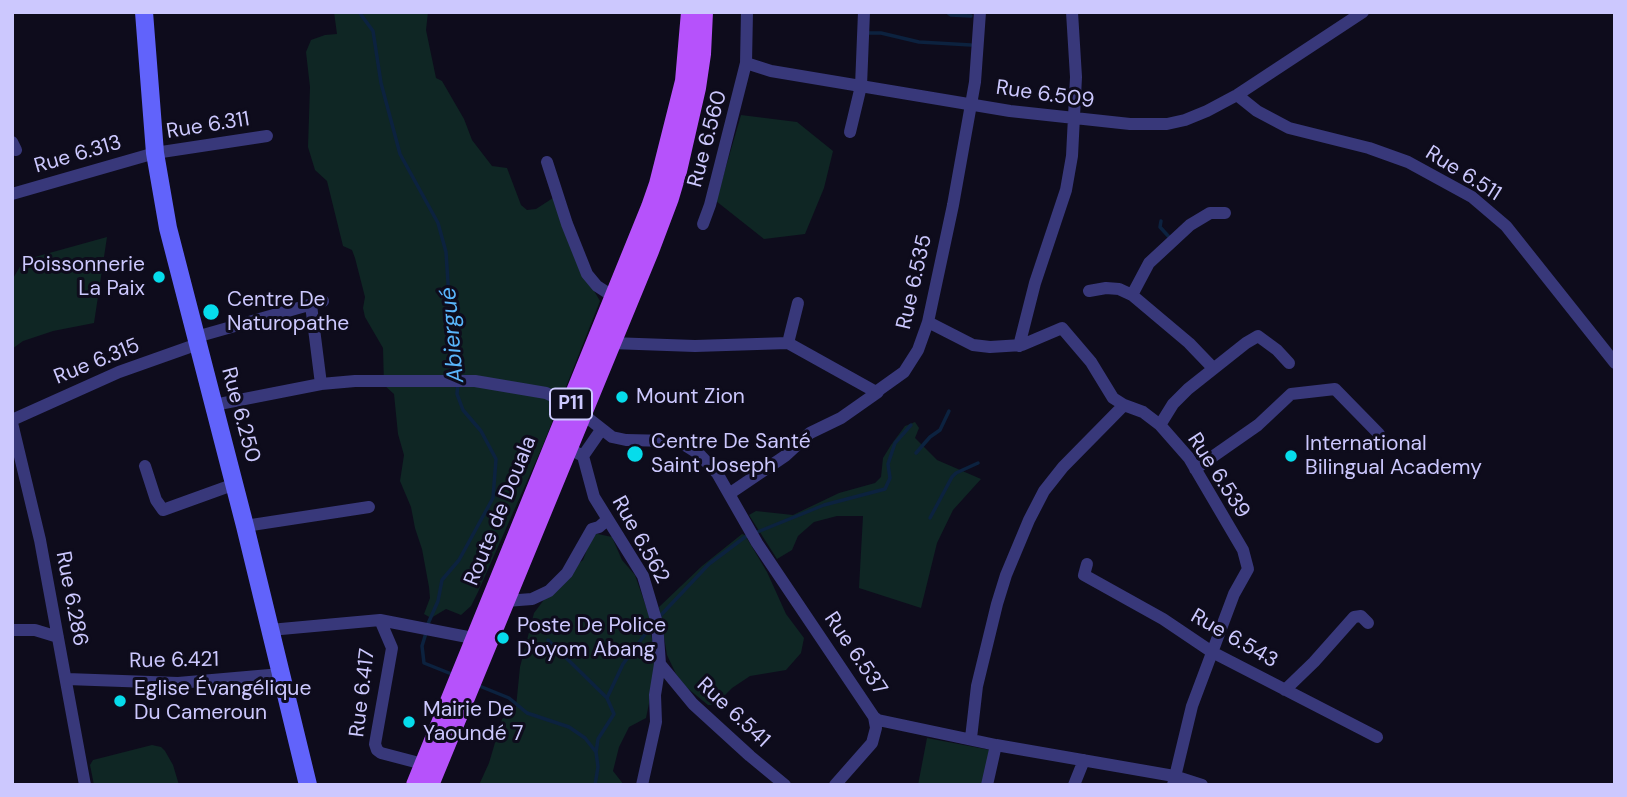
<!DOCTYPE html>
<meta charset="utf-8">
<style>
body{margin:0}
#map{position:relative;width:1627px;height:797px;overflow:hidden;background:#0e0c1c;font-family:"DM Sans",sans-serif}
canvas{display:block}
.frame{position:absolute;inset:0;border:14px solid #ccc8fe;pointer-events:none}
</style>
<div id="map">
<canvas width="1627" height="797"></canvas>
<div class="frame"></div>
</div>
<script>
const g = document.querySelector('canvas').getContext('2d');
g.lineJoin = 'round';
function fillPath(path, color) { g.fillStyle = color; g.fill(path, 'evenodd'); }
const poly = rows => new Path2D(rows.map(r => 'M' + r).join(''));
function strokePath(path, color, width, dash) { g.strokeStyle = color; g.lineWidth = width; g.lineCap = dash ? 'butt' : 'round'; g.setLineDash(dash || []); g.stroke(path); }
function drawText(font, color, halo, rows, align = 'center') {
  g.font = font + ' "DM Sans",sans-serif'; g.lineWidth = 6; g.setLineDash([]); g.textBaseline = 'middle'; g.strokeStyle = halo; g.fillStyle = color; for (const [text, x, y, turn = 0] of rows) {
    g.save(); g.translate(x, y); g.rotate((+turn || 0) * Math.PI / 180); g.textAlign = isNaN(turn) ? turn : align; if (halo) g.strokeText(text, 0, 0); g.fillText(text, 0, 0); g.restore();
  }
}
fillPath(poly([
 [334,12,428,12,426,30,436,78,442,81,464,119,472,140,492,166,507,168,521,205,527,210,536,209,553,198,582,270,600,301,543,445,478,592,471,606,461,615,446,609,431,618,424,614,430,598,429,587,422,549,415,528,411,507,400,481,404,455,398,434,394,394,384,385,383,348,365,317,363,308,365,297,355,258,352,250,343,246,327,181,315,170,308,147,310,87,306,52,311,40,325,35,337,34],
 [741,115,797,122,833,151,824,188,805,234,764,239,716,201],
 [107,237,94,323,53,331,23,341,12,349,12,280,24,260],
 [915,422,919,428,915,438,937,460,981,479,953,510,937,543,921,608,859,588,863,516,837,516,814,522,798,536,792,550,777,559,749,515,756,511,793,515,839,493,875,483,881,477,883,458,891,445,905,426],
 [593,533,612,537,622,560,635,575,651,621,650,631,656,653,657,665,646,718,629,727,619,747,613,771,624,785,479,785,489,763,502,719,516,707,520,667,534,613,561,577,583,560],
 [742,534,745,535,767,572,786,614,804,638,801,653,786,670,750,676,732,688,715,705,708,705,686,687,676,674,667,655,659,607,702,566],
 [927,738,990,750,983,785,918,785],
 [152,745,161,747,165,751,173,765,179,785,94,785,90,765,93,760]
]), '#0f2624');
strokePath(poly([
 [359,12,373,31,381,83,400,154,438,223,446,252,452,346,459,371,457,394,463,410,481,431,496,459,493,498,459,560,442,580,438,601,427,626],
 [947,12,951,15,971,16],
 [868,33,881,33,919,42,971,45],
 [1161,221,1160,227,1170,238],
 [916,453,930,437,940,430,949,411],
 [930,518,952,477,956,473,978,463],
 [660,616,709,564,745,537,824,505,885,489,890,478,888,464,895,443,911,425],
 [426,633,422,646,424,663,454,675],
 [548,640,607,698,614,714,598,739,596,752],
 [477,685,509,698,527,713,569,727,585,738,596,752,598,767,595,785],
 [607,698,623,664,652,625]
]), '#0c223f', 3.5);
strokePath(poly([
 [747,12,746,63,771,71,1010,111,1130,124,1167,124,1185,120,1207,111,1237,95,1363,12],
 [1237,95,1257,111,1289,128,1369,148,1408,162,1472,197,1506,226,1615,363],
 [850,132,861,86,864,12],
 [12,142,16,150],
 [547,162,567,224,587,274,597,286,614,297],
 [12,194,155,153,267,136],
 [703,224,710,205,746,63],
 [1089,291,1106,288,1119,289,1132,295,1189,343,1213,368],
 [1132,295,1149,263,1190,225,1210,213,1225,213],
 [311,305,321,384],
 [928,322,973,345,990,347,1022,345,1062,328,1091,362,1113,398,1124,405],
 [196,337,323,301],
 [611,343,695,346,788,343,876,392,904,372,918,350,928,322,953,205,975,82,980,12],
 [788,343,798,303],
 [1019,346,1035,283,1066,190,1072,156,1076,77,1072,12],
 [214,405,321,384,355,381,475,381,546,393,570,404,612,437,626,440,670,441,683,444,699,454,717,473,757,543,874,717,878,720,996,745,1174,776,1202,785],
 [12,420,119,372,198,344],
 [12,423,40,540,85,785],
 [1160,425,1173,404,1188,389,1246,343,1258,336,1277,350,1289,363],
 [568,448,583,456,594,497,643,576,657,623,660,664,655,695,656,722,642,785],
 [583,456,601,430],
 [145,466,156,500,163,510,235,484],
 [1195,469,1258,425,1291,394,1335,389,1379,434],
 [729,494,785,456,810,433,841,418,878,392],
 [245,526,369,507],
 [1087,564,1084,575,1163,619,1212,652,1377,737],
 [506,601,532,599,549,591,567,573,592,529,599,527,607,520],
 [380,620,483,640],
 [12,630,35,630,58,637],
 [270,630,380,620,392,648,375,744,377,750,381,753,423,764],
 [660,664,693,704,750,756,785,785],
 [67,679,178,683,281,674],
 [1285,690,1314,662,1354,617,1361,616,1368,623],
 [971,738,977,686,997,604,1006,575,1029,520,1044,491,1063,467,1124,405,1143,412,1160,425,1189,458,1243,550,1248,569,1234,594,1192,706,1173,785],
 [835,785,872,743,876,728,874,717],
 [987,785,996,745],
 [1074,785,1084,760]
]), '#38387a', 12);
strokePath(poly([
 [144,12,155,153,168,228,245,526,308,785]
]), '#6163fb', 18);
strokePath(poly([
 [415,785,650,207,658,184,684,81,690,12],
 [430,785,650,251,670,198,678,171,697,88,702,54,704,12]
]), '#b652fb', 18);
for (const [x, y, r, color] of [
 [159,277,7,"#06dceb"],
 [211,312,9,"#06dceb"],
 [622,397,7,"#06dceb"],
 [635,454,9,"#06dceb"],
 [1291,456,7,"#06dceb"],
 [503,638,7,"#06dceb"],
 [120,701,7,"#06dceb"],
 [409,722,7,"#06dceb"]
]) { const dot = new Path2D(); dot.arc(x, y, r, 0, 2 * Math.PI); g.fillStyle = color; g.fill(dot); strokePath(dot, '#0e0c1c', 2.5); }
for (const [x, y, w] of [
 [571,404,42]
]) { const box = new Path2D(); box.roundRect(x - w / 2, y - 15.5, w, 31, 5); g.fillStyle = '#0e0c1c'; g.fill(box); strokePath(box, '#ccc8fe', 2); }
drawText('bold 19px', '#ccc8fe', null, [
 ["P11",571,404]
]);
drawText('21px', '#ccc8fe', '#0e0c1c', [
 ["Rue 6.509",1045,95,8],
 ["Rue 6.311",208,126,-9],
 ["Rue 6.560",708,139,-75],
 ["Rue 6.313",78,155,-16],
 ["Rue 6.511",1463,174,32],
 ["Rue 6.535",915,282,-77],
 ["Rue 6.315",97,362,-22],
 ["Rue 6.250",240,415,75],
 ["Rue 6.539",1218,476,57],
 ["Route de Douala",501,511,-68],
 ["Rue 6.562",640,540,61],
 ["Rue 6.286",71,599,79],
 ["Rue 6.543",1234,639,30],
 ["Rue 6.537",855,654,56],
 ["Rue 6.421",174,661,-1],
 ["Rue 6.417",363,693,-83],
 ["Rue 6.541",733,713,43]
]);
drawText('21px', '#ccc8fe', '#0e0c1c', [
 ["Poissonnerie",145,265,"right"],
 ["La Paix",145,289,"right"],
 ["Centre De",227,300],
 ["Naturopathe",227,324],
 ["Mount Zion",636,397],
 ["Centre De Santé",651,442],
 ["Saint Joseph",651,466],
 ["International",1305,444],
 ["Bilingual Academy",1305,468],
 ["Poste De Police",517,626],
 ["D'oyom Abang",517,650],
 ["Eglise Évangélique",134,689],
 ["Du Cameroun",134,713],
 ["Mairie De",423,710],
 ["Yaoundé 7",423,734]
], 'left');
drawText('italic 23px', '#59b5fb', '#0e0c1c', [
 ["Abiergué",453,335,-95]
]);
</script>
